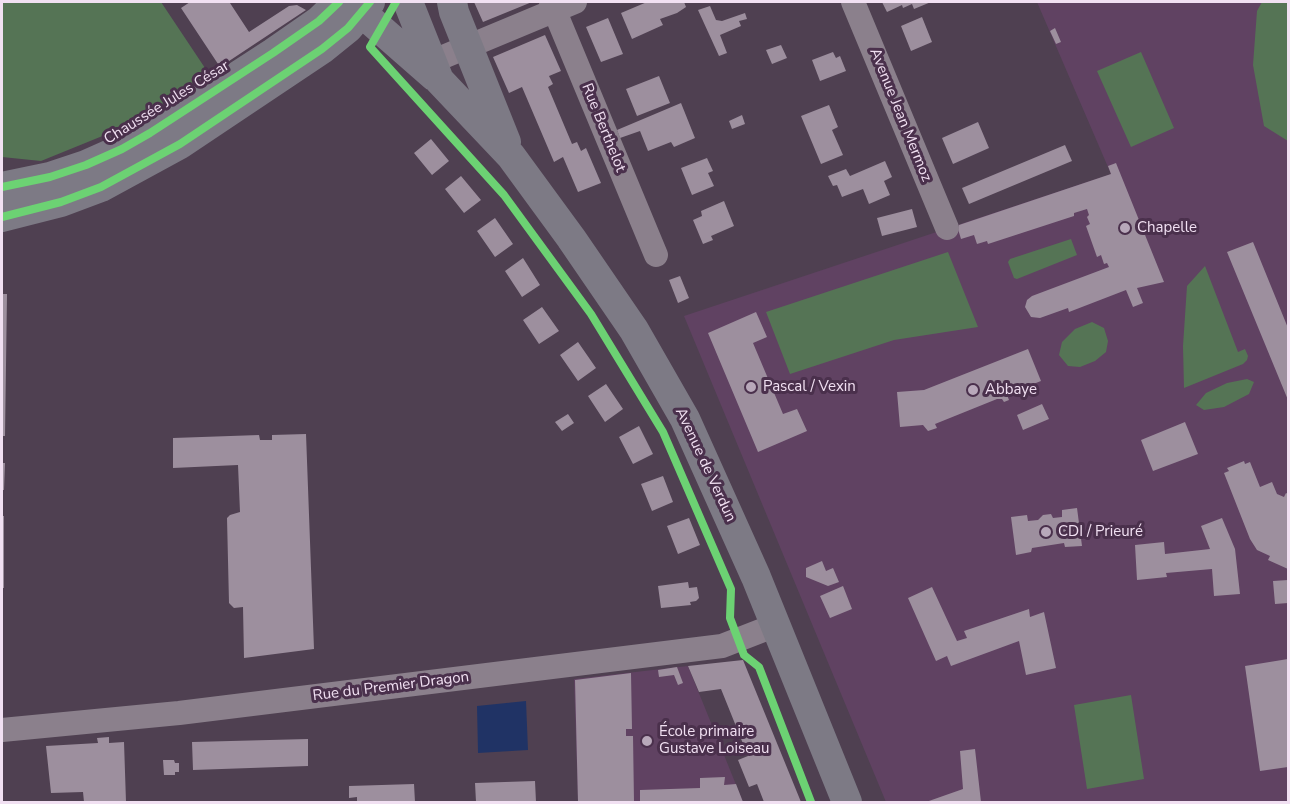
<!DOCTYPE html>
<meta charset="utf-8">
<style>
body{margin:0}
#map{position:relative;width:1290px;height:804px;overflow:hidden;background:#4f4051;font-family:"Nunito Sans",sans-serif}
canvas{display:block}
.frame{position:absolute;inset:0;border:3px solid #f1e0f2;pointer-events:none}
</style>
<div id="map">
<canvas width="1290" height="804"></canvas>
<div class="frame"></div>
</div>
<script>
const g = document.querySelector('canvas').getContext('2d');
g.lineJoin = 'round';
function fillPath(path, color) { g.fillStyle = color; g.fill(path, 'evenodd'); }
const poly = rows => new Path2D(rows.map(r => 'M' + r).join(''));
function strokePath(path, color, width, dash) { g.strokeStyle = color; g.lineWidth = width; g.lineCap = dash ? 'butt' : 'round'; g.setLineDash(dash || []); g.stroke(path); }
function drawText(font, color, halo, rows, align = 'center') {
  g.font = font + ' "Nunito Sans",sans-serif'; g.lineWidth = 6; g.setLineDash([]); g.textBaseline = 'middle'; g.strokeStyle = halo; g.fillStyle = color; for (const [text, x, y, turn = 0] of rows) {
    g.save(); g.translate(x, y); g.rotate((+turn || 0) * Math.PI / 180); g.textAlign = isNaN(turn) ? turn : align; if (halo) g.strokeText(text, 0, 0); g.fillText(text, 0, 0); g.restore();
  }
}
fillPath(poly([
 [1037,2,1288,2,1288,802,886,802,684,316,1111,174],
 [688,666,743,802,578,802,574,679]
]), '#604262');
fillPath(poly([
 [2,2,161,2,209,74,127,126,41,161,2,157],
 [1262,2,1288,2,1288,141,1264,126,1253,65,1257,11],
 [1141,52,1174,128,1131,147,1097,71],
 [1071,239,1077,255,1017,279,1014,278,1008,262,1010,259],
 [948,252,978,327,894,340,790,374,766,312],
 [1205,266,1238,352,1245,349,1248,356,1247,360,1243,364,1184,388,1183,346,1187,286],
 [1092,322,1104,328,1108,341,1106,352,1095,361,1080,367,1068,366,1059,355,1062,342,1075,329],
 [1247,379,1254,382,1249,394,1224,407,1204,410,1196,405,1206,393,1227,383],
 [1131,695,1144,779,1087,789,1074,705]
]), '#557455');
fillPath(poly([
 [526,701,528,750,478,753,477,706]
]), '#203365');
fillPath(poly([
 [190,2,232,2,230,3,249,32,289,6,297,5,306,10,220,67,181,8],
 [474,2,532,2,483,22],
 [647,2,684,2,686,7,677,13,660,19,663,25,632,39,621,13],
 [882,2,931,2,914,9,912,4,903,8,902,5,887,12],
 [710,6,716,20,722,21,745,13,747,19,739,21,741,26,720,35,727,53,719,56,698,10],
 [922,17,932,42,911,51,901,26],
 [608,18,623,54,601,62,586,27],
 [1055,28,1061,42,1056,44,1050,31],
 [545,35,561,71,549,76,553,84,548,87,572,144,577,142,581,151,586,148,601,183,578,192,563,157,554,162,522,87,509,93,493,57],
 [781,45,787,58,772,64,766,50],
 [833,52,836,58,840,56,846,71,820,81,812,60],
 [659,76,670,103,637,116,626,89],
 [681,103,695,138,674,147,671,142,648,151,640,131,620,138,617,130],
 [829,105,838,127,832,130,843,155,821,164,801,116],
 [742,115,745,124,732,129,729,121],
 [978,122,989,148,953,164,942,138],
 [431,139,449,161,432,175,414,153],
 [1065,145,1072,161,969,204,962,188],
 [707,158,713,171,708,173,714,186,692,195,681,168],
 [885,161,892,177,884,181,890,195,869,204,863,189,842,197,837,185,833,186,828,176,846,169,850,176],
 [1116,163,1164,282,1137,288,1143,303,1133,307,1126,290,1069,312,1068,308,1040,318,1031,317,1025,307,1027,300,1032,296,1109,267,1107,263,1104,264,1101,255,1097,257,1086,226,1090,224,1087,217,1089,215,1087,209,1074,213,1074,216,988,244,987,241,977,244,974,235,961,239,958,229,959,225,1111,174,1108,166],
 [461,176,481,200,464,213,445,189],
 [724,201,734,226,711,236,713,240,703,244,693,220,702,216,701,211],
 [912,209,917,227,882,236,877,218],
 [495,218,513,244,495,257,477,231],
 [1253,242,1288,328,1288,400,1227,252],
 [523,258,540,285,522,297,505,271],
 [680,276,689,298,678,303,669,280],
 [2,294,7,294,5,436,2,436],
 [542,307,559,331,539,344,523,320],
 [756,312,767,337,753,343,783,414,797,409,807,431,758,452,708,333],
 [578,342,596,368,578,381,560,355],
 [1028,349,1041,381,1023,388,1024,390,1021,392,1022,394,1018,396,1016,392,1007,395,1009,400,1004,402,1002,399,997,399,935,424,937,428,928,431,923,425,900,427,897,392,924,390],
 [606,384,623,409,605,422,588,396],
 [1042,404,1049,419,1023,430,1017,415],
 [568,414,574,423,562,431,555,422],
 [1185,422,1198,454,1153,471,1141,440],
 [639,426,653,454,633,464,619,437],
 [306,434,314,649,244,658,243,607,234,608,229,603,227,518,230,515,240,512,238,465,173,468,173,438,259,435,260,440,272,440,272,435],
 [1244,461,1245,464,1250,462,1260,487,1272,482,1277,494,1284,497,1286,493,1288,494,1288,569,1268,560,1270,556,1257,550,1250,539,1224,473,1229,471,1227,468],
 [2,463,5,463,4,490,2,490],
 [663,476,673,502,652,511,641,484],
 [1077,508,1082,546,1065,547,1064,543,1032,548,1031,552,1016,555,1011,517,1027,515,1028,521,1038,520,1043,515,1051,514,1053,518,1062,517,1062,510],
 [2,516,4,516,4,588,2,588],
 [689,518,700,545,678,554,667,526],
 [1222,518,1235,549,1240,594,1214,596,1212,569,1166,573,1167,577,1137,580,1135,545,1164,542,1165,554,1210,549,1201,526],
 [822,561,826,571,833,568,839,582,828,586,806,577,806,568],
 [1288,580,1288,603,1275,604,1273,581],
 [688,582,689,588,697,587,699,598,696,601,690,602,691,605,661,608,658,586],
 [843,586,852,609,830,618,820,596],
 [932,587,957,641,967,638,964,631,1029,609,1030,617,1044,612,1056,668,1026,675,1019,641,951,666,947,656,936,661,908,598],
 [1288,659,1288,767,1260,771,1245,666],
 [743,660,801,802,764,802,757,784,749,787,738,760,748,756,721,689,699,692,688,666],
 [677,667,683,683,678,685,674,675,659,677,658,670],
 [631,673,632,729,626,729,626,736,633,736,634,802,578,802,575,680],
 [109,737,109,743,124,742,126,802,84,802,83,792,51,793,46,746,98,743,97,738],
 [308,739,308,766,193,770,192,742],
 [975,749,981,802,926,802,963,789,960,751],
 [163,760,174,760,175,763,179,763,179,772,175,772,175,775,164,775],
 [725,777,724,785,736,784,743,802,640,802,640,790,700,788,700,778],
 [535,781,536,802,476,802,475,783],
 [414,784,415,802,357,802,357,797,349,798,349,786]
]), '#9d8f9e');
strokePath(poly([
 [551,2,656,255],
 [853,2,947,228],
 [431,62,575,2],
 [2,730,179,713,722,646,776,625]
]), '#8b808c', 24);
strokePath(poly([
 [358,2,362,13,434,76],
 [408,2,439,80,511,156,571,238,634,330,685,419,756,577,847,802],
 [452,2,454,12,506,142],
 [2,187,50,177,86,165,122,149,150,133,273,53,319,21,339,2],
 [2,217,61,202,101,187,180,144,322,49,348,28,370,2]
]), '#7d7a85', 30);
strokePath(poly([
 [396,2,370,47,504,195,591,314,663,432,731,589,730,618,744,655,759,667,811,802],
 [2,187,50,177,86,165,122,149,150,133,273,53,319,21,339,2],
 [2,217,61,202,101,187,180,144,322,49,348,28,370,2]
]), '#6cd273', 8);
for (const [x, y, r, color] of [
 [1125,228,6,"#b8a8ba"],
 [751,387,6,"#b8a8ba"],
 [973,390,6,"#b8a8ba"],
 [1046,532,6,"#b8a8ba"],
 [647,741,6,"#b8a8ba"]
]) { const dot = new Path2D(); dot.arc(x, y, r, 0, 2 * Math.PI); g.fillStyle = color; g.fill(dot); strokePath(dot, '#4a304c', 2); }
drawText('15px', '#f1e0f2', '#4a304c', [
 ["Chaussée Jules César",167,103,-32],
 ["Avenue Jean Mermoz",900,115,68],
 ["Rue Berthelot",603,128,68],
 ["Avenue de Verdun",705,465,65],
 ["Rue du Premier Dragon",391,687,-7]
]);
drawText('15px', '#f1e0f2', '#4a304c', [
 ["Chapelle",1137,228],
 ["Pascal / Vexin",763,387],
 ["Abbaye",985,390],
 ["CDI / Prieuré",1058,532],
 ["École primaire",659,732],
 ["Gustave Loiseau",659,749]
], 'left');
</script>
